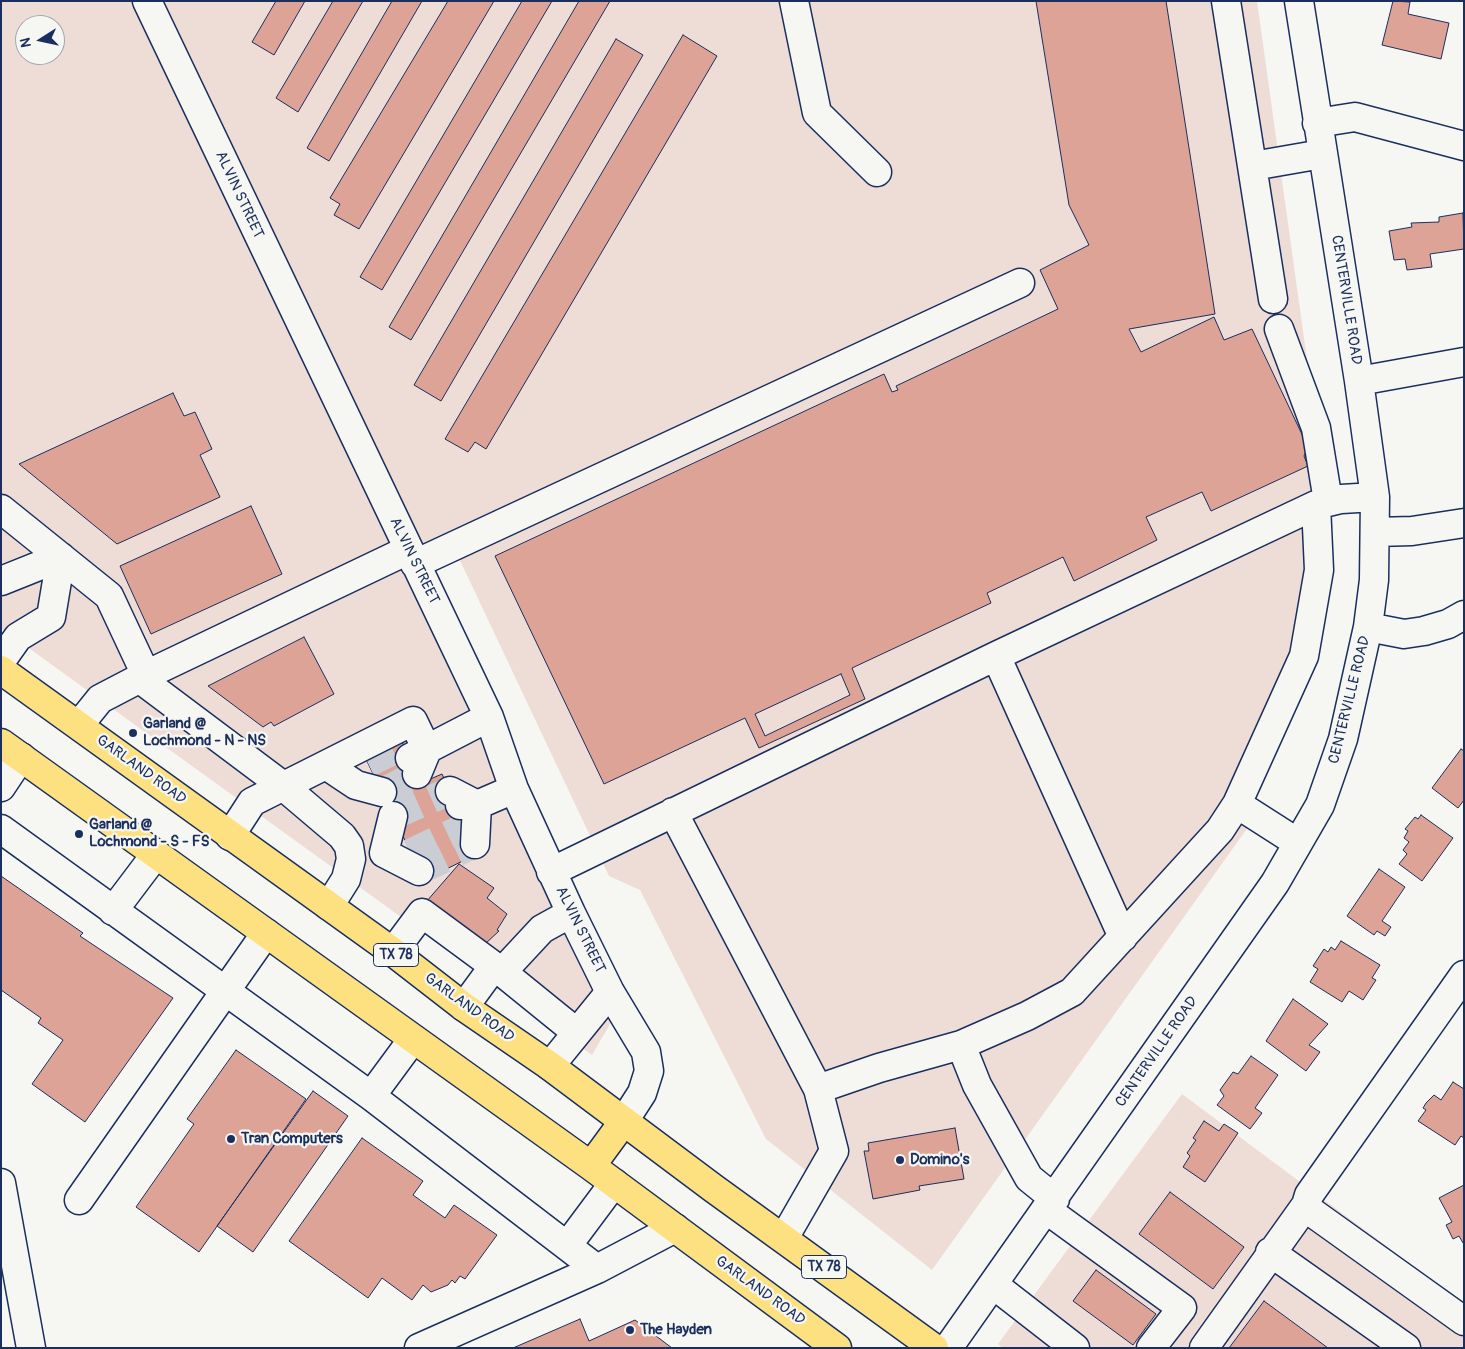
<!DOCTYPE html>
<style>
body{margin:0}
#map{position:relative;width:1465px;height:1349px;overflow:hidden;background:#f6f6f2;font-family:Pangolin,sans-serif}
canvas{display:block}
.frame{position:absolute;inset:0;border:2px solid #1b2f5e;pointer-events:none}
.north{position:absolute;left:15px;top:15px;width:50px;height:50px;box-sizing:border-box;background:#f6f6f2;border:1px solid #9ea6b7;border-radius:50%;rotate:260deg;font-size:14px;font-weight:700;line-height:20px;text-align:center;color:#1b2f5e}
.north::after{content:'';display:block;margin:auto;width:18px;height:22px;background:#1b2f5e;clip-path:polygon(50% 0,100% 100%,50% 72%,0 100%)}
</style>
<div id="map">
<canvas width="1465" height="1349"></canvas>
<div class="frame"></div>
<div class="north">N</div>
</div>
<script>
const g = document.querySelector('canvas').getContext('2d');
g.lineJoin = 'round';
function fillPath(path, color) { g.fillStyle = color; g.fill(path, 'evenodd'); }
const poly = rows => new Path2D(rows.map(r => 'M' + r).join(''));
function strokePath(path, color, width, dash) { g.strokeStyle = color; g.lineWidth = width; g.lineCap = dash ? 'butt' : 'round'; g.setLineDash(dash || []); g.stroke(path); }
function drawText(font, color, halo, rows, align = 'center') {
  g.font = font + ' Pangolin,sans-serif'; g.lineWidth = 4.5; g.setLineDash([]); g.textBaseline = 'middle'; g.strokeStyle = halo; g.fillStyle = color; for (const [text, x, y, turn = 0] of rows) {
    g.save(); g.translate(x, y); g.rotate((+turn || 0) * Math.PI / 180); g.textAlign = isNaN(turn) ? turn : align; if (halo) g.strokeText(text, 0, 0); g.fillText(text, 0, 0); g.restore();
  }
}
fillPath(poly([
 [1,1,1257,1,1332,539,1246,830,932,1270,766,1139,640,890,609,876,448,535,397,558,613,1019,592,1055,1,628],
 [25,25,55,25,55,55,25,55],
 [1182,1094,1464,1304,1464,1348,1003,1348,998,1344]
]), '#eeddd6');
const building = poly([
 [276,1,305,1,274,55,252,42,276,1],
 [333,1,363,1,298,112,276,98,333,1],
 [392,1,422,1,329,161,307,148,392,1],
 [448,1,494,1,359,229,334,215,340,204,330,198,448,1],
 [522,1,552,1,382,290,360,277,522,1],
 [579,1,610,1,411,340,389,327,579,1],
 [1036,1,1166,1,1215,314,1129,329,1141,352,1214,317,1224,340,1252,329,1308,447,1304,456,1308,466,1211,511,1202,492,1146,517,1157,540,1074,581,1063,557,987,593,991,603,852,668,865,699,759,748,745,718,604,784,495,556,884,374,892,392,898,390,896,386,1058,309,1040,270,1089,245,1069,205,1036,1],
 [841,674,850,695,765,736,755,714,841,674],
 [1393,1,1410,2,1408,14,1449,23,1441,59,1382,45,1393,1],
 [683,35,717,56,486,449,475,442,468,452,445,439,683,35],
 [616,39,643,55,441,401,414,385,616,39],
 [1463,213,1464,249,1430,254,1432,267,1407,270,1405,259,1394,260,1389,231,1412,227,1411,223,1439,222,1439,217,1463,213],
 [173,393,184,416,195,412,212,449,200,455,220,497,117,544,19,464,173,393],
 [251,506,282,574,151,634,120,566,251,506],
 [304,637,334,694,274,726,271,722,263,727,208,686,304,637],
 [399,735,421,783,442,774,479,853,424,880,364,755,399,735],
 [1461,749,1464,751,1464,800,1458,808,1432,788,1461,749],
 [1421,815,1453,838,1422,881,1399,864,1407,854,1403,850,1409,842,1404,838,1408,831,1405,829,1415,817,1418,819,1421,815],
 [459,864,494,888,487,898,507,914,497,930,499,931,485,944,426,902,459,864],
 [1379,869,1405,887,1382,921,1391,927,1385,936,1377,931,1374,935,1347,916,1379,869],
 [1,876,83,933,80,936,173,998,85,1122,32,1084,63,1040,38,1023,41,1018,1,990,1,876],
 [1341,941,1380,965,1372,978,1376,980,1363,1000,1349,991,1342,1002,1310,982,1318,969,1313,966,1324,949,1328,952,1331,947,1335,950,1341,941],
 [1293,999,1328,1024,1309,1045,1320,1052,1306,1071,1266,1041,1293,999],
 [236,1050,306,1099,199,1252,136,1207,194,1124,187,1119,236,1050],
 [1251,1056,1278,1075,1255,1108,1262,1113,1250,1129,1217,1105,1224,1096,1220,1090,1233,1072,1238,1074,1251,1056],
 [1453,1082,1464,1089,1464,1138,1461,1136,1455,1145,1418,1121,1426,1110,1423,1108,1426,1103,1434,1095,1441,1100,1453,1082],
 [313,1091,348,1116,253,1252,217,1226,313,1091],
 [1204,1121,1219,1131,1224,1124,1238,1133,1205,1182,1183,1167,1190,1156,1187,1153,1196,1140,1193,1138,1204,1121],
 [955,1128,964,1179,919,1186,920,1190,873,1199,864,1151,869,1151,868,1143,955,1128],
 [362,1138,423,1181,413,1195,445,1218,454,1205,497,1235,465,1279,460,1276,455,1283,452,1280,448,1285,431,1292,423,1285,412,1300,382,1278,368,1298,289,1241,362,1138],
 [1464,1185,1464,1243,1463,1243,1459,1236,1453,1239,1446,1225,1452,1222,1439,1198,1464,1185],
 [1170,1192,1244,1247,1213,1289,1139,1234,1170,1192],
 [1096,1270,1156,1314,1133,1345,1073,1301,1096,1270],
 [1264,1301,1328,1348,1229,1348,1264,1301],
 [580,1319,589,1341,635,1320,672,1348,513,1348,580,1319]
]);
fillPath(building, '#dca396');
strokePath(building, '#1b2f5e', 1);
strokePath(poly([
 [368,763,404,746],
 [382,792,417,774],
 [393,816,450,791],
 [410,853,467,826],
 [419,871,475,844]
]), '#caced4', 28, [28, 14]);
const minor = poly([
 [147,1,489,717,514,789,571,913,610,992,646,1052,649,1071,642,1093,624,1121],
 [794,1,817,113,877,172],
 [1226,1,1273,299],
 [1317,123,1355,117,1464,146],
 [1253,166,1322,154],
 [1279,329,1316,428,1328,501],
 [1359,381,1464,362],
 [1,509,109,596,146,675,408,550],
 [1376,532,1412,531,1464,523],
 [415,564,1020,283],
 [1,581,61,557],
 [1368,627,1404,634,1424,631,1448,624,1464,615],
 [996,656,1123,937],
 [1,661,18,637,51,617,61,557],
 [139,678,283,786,342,836,349,846,351,859,346,879,329,906],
 [79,725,100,699,146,675],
 [410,758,489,717],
 [326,765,356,785,382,792],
 [1,787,21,757],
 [450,791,477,805,514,789],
 [460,805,477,805,475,844],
 [673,812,818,1089,879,1068,961,1045,1027,1016,1072,992,1220,830,1237,804],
 [393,816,384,853,419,871],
 [1,829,371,1096,597,1269],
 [230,836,252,802,413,721,427,750,417,774],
 [1298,843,1237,804,1304,656,1319,570,1316,505],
 [551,872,996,656,1316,505,1341,499,1375,497],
 [113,911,156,854],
 [393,952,422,913,502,972,542,929,571,913],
 [502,972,576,1032],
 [464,1007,494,966],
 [961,1045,977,1085,1029,1178,1055,1199],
 [550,1066,610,992],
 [371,1096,413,1039],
 [1,1183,31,1348],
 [79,1200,266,933],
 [1306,1205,1313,1213,1464,1321],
 [1047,1210,1182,1308,1151,1348],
 [784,1238,834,1151,818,1089],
 [567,1246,614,1183],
 [1270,1252,1406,1348],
 [994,1285,1075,1348],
 [419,1348,597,1269,675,1228],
 [948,1348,1275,883,1320,805,1343,739,1368,627,1374,580,1375,497,1359,381,1299,1],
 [1204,1348,1306,1205,1309,1195,1464,975]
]);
const major = poly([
 [1,670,393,952,464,1007,550,1066,713,1188,934,1348],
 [1,743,591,1166,837,1348],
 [591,1166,624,1121]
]);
strokePath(minor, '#1b2f5e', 31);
strokePath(major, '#1b2f5e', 31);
strokePath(minor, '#f6f6f2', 28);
strokePath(major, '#fde080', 28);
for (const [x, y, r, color] of [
 [133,733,5,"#1b2f5e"],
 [79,834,5,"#1b2f5e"],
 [231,1139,5,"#1b2f5e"],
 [900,1160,5,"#1b2f5e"],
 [630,1330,5,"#1b2f5e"]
]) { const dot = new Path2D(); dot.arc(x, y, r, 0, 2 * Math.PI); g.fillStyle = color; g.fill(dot); strokePath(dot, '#f6f6f2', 2); }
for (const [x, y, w] of [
 [396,955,45],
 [824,1267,45]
]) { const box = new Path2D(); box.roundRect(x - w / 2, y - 11.5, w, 23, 4); g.fillStyle = '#f6f6f2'; g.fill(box); strokePath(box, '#1b2f5e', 1); }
drawText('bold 14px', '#1b2f5e', null, [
 ["TX 78",396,955],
 ["TX 78",824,1267]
]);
drawText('15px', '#1b2f5e', '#f6f6f2', [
 ["ALVIN STREET",239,195,65],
 ["CENTERVILLE ROAD",1346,300,81],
 ["ALVIN STREET",414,561,64],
 ["CENTERVILLE ROAD",1350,700,-76],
 ["GARLAND ROAD",141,770,36],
 ["ALVIN STREET",580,930,64],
 ["GARLAND ROAD",469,1008,36],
 ["CENTERVILLE ROAD",1157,1052,-55],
 ["GARLAND ROAD",760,1291,36]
]);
drawText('bold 15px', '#1b2f5e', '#f6f6f2', [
 ["Garland @",143,724],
 ["Lochmond - N - NS",143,741],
 ["Garland @",89,825],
 ["Lochmond - S - FS",89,842],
 ["Tran Computers",241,1139],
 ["Domino's",910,1160],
 ["The Hayden",640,1330]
], 'left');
</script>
